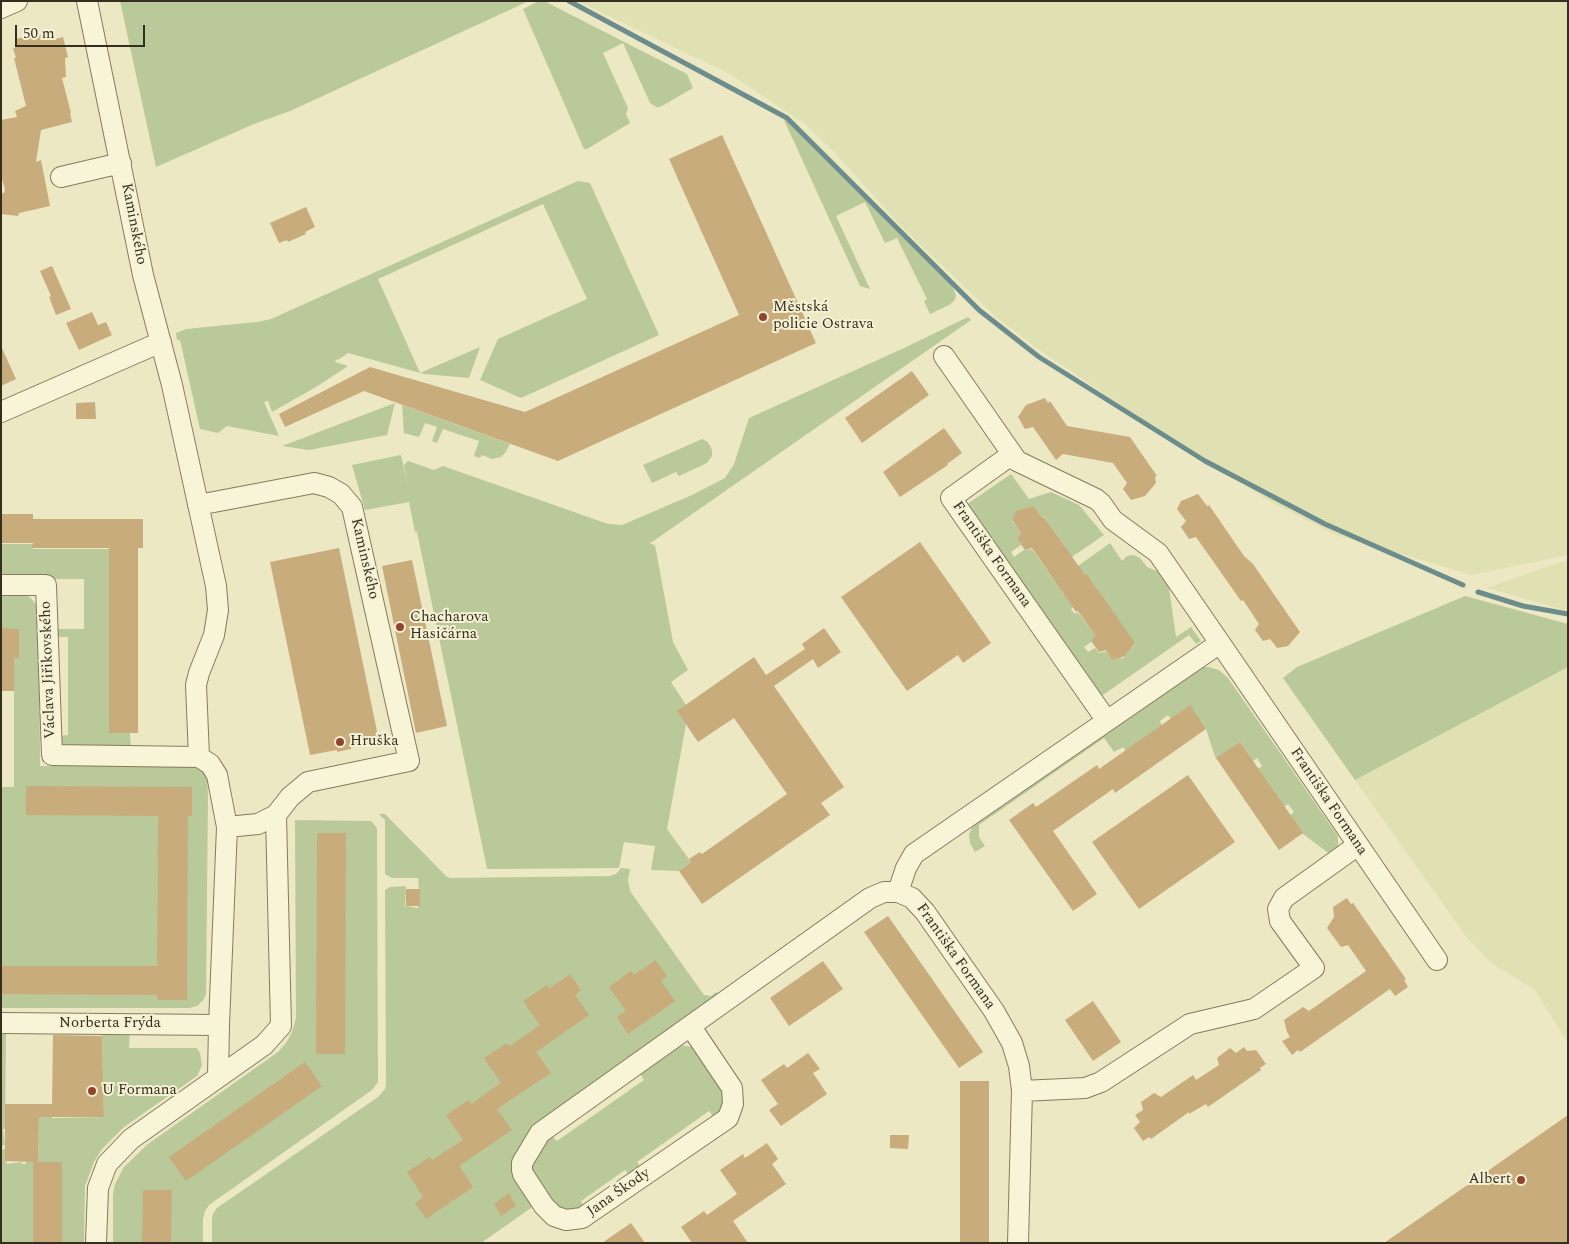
<!DOCTYPE html>
<meta charset="utf-8">
<style>
body{margin:0}
#map{position:relative;width:1569px;height:1244px;overflow:hidden;background:#ece8c4;font-family:Spectral,serif}
canvas{display:block}
.frame{position:absolute;inset:0;border:2px solid #362f1f;pointer-events:none}
.scale{position:absolute;left:15px;top:25px;width:130px;height:22px;box-sizing:border-box;border:2px solid #362f1f;border-top:0;padding-left:6px;font-size:15px;line-height:18px;white-space:nowrap;color:#362f1f;-webkit-text-stroke:4px #f4f1d4;paint-order:stroke}
</style>
<div id="map">
<canvas width="1569" height="1244"></canvas>
<div class="frame"></div>
<div class="scale">50 m</div>
</div>
<script>
const g = document.querySelector('canvas').getContext('2d');
g.lineJoin = 'round';
function fillPath(path, color) { g.fillStyle = color; g.fill(path, 'evenodd'); }
const poly = rows => new Path2D(rows.map(r => 'M' + r).join(''));
function strokePath(path, color, width, dash) { g.strokeStyle = color; g.lineWidth = width; g.lineCap = dash ? 'butt' : 'round'; g.setLineDash(dash || []); g.stroke(path); }
function drawText(font, color, halo, rows, align = 'center') {
  g.font = font + ' Spectral,serif'; g.lineWidth = 4; g.setLineDash([]); g.textBaseline = 'middle'; g.strokeStyle = halo; g.fillStyle = color; for (const [text, x, y, turn = 0] of rows) {
    g.save(); g.translate(x, y); g.rotate((+turn || 0) * Math.PI / 180); g.textAlign = isNaN(turn) ? turn : align; if (halo) g.strokeText(text, 0, 0); g.fillText(text, 0, 0); g.restore();
  }
}
fillPath(poly([
 [577,1,1568,1,1568,555,1472,575,1336,535,1271,502,1138,417,1038,349,996,317,902,227,832,150,806,125,730,74],
 [1568,561,1568,611,1487,588,1560,562],
 [1568,667,1568,1043,1535,990,1491,963,1468,939,1355,780]
]), '#dfe1b2');
fillPath(poly([
 [120,1,529,1,290,111,254,124,156,167],
 [539,1,544,1,687,74,693,88,660,107,656,107,650,103,623,43,603,53,628,108,626,114,630,123,587,149,584,149,523,9],
 [784,120,787,121,952,286,956,295,955,300,949,305,930,314,924,301,927,299,897,238,885,243,865,202,836,216,870,289,860,286],
 [578,181,590,183,659,335,521,398,480,380,498,339,587,299,543,204,378,279,420,373,480,347,469,378,424,374,348,353,338,360,336,359,335,362,348,366,316,387,272,412,268,401,264,402,279,436,227,426,218,433,200,429,180,340,177,340,176,333,186,329,257,322,271,319],
 [968,317,971,320,652,542,649,543,559,513,655,545,673,642,688,670,671,682,686,705,686,724,667,829,691,862,679,871,651,870,655,846,624,842,619,868,487,869,417,532,415,532,409,502,365,510,352,465,401,455,408,486,404,465,408,461,434,470,443,466,608,524,622,525,692,495,725,478,734,464,749,418,902,349],
 [395,403,387,435,309,450,282,446],
 [402,405,510,444,505,453,501,457,492,459,482,455,480,458,474,456,479,441,443,429,437,443,432,441,437,427,425,423,419,437,404,433],
 [702,439,708,442,712,450,712,456,707,463,679,476,676,472,652,483,643,465],
 [1011,474,1029,499,1051,492,1079,505,1104,535,1072,557,1045,518,1046,516,1042,518,1034,506,1014,515,1012,521,1021,533,1017,539,1021,545,1011,552,1014,557,1024,550,1032,549,1073,607,1071,609,1075,614,1078,612,1095,635,1091,642,1084,647,1088,652,1095,648,1099,653,1106,651,1113,660,1118,658,1119,655,1122,659,1135,644,1108,606,1110,604,1108,605,1096,591,1078,566,1110,543,1122,561,1127,556,1134,555,1140,558,1147,567,1164,574,1168,580,1176,637,1191,627,1201,641,1196,644,1189,635,1100,697,966,505],
 [1,544,33,544,33,549,109,549,109,733,130,733,131,750,63,745,59,741,58,736,68,735,68,637,55,637,55,629,84,629,84,579,1,579],
 [1,594,23,595,30,597,39,609,40,766,189,766,196,767,207,775,208,796,206,994,204,999,197,1006,189,1008,1,1008,1,787,14,787,14,658,19,658,1,629],
 [1465,596,1568,624,1568,667,1355,780,1283,678,1297,667],
 [1201,667,1208,667,1219,670,1228,678,1338,836,1338,846,1331,855,1303,834,1290,815,1294,812,1288,804,1284,807,1258,769,1262,766,1257,758,1253,761,1240,742,1216,759,1206,729,1189,706,1171,719,1168,715,1160,721,1162,725,1126,751,1123,747,1114,752,1104,738,979,825,979,837,985,846,975,852,970,843,969,834,975,822],
 [379,814,385,814,446,876,450,878,609,876,616,874,621,868,630,869,628,880,630,891,704,995,711,996,716,992,719,996,535,1126,511,1168,531,1197,531,1208,481,1243,212,1243,212,1218,213,1214,217,1208,378,1097,385,1089,386,1085,385,890,390,887,406,886,405,908,406,906,418,908,419,889,418,878,392,878,385,874,385,820],
 [295,820,371,821,377,828,378,1082,372,1090,209,1205,205,1211,203,1219,203,1243,113,1243,113,1194,115,1184,124,1167,148,1144,278,1052,286,1043,292,1032,296,1018],
 [1,1028,6,1028,5,1129,3,1129,5,1145,3,1145,2,1149,5,1149,5,1161,7,1162,7,1164,22,1162,22,1164,26,1164,26,1162,38,1161,39,1107,52,1107,52,1118,104,1117,102,1034,130,1030,129,1048,197,1048,200,1053,202,1065,197,1076,124,1127,102,1149,94,1162,85,1186,84,1243,1,1243],
 [680,1045,693,1047,727,1098,716,1120,709,1111,637,1162,643,1171,633,1179,625,1170,581,1201,586,1211,557,1209,529,1167,549,1133,557,1141,644,1080,638,1070]
]), '#b9c999');
strokePath(poly([
 [569,1,787,118,979,310,1039,357,1205,461,1325,524,1463,585],
 [1478,592,1523,606,1568,614]
]), '#6d8d8c', 5);
fillPath(poly([
 [54,32,56,39,63,37,68,57,65,58,66,77,62,78,71,113,70,113,72,122,41,130,36,162,41,160,50,206,19,213,18,216,1,214,1,193,4,193,5,189,1,176,1,120,17,117,15,111,26,106,14,58,16,58,13,48,17,47,15,39,29,36,30,38],
 [722,135,816,343,558,461,364,391,285,427,279,414,370,367,525,412,739,315,669,159],
 [306,207,315,227,305,232,306,234,288,242,287,240,279,243,270,223],
 [52,266,71,309,56,315,49,297,51,296,40,271],
 [92,312,98,325,106,322,112,335,79,350,66,323],
 [1,346,16,379,1,386],
 [912,371,929,395,862,443,845,418],
 [1045,398,1048,403,1050,401,1067,426,1130,437,1157,476,1155,477,1156,483,1145,496,1131,500,1123,489,1127,483,1113,463,1063,454,1056,460,1033,427,1025,429,1018,417,1026,405],
 [95,402,96,419,76,419,76,403],
 [944,428,962,453,947,464,948,465,900,497,883,472],
 [1198,494,1207,506,1209,505,1244,556,1253,564,1300,632,1288,646,1277,648,1270,639,1263,641,1255,630,1259,624,1243,600,1241,601,1196,537,1189,539,1181,527,1186,521,1177,509,1181,501],
 [1034,506,1042,518,1044,517,1085,575,1087,574,1097,590,1098,590,1135,643,1125,656,1112,660,1106,650,1099,652,1091,641,1095,635,1078,611,1076,612,1032,548,1025,550,1017,539,1021,533,1012,520,1016,511],
 [1,514,33,514,33,519,143,519,143,548,138,548,138,733,109,733,109,548,32,548,33,543,1,543],
 [920,542,991,643,963,663,958,655,907,691,841,597],
 [339,548,379,741,351,747,351,749,337,752,337,750,310,755,270,562],
 [412,560,447,726,416,733,382,566],
 [1,628,19,629,19,658,14,658,14,691,1,691],
 [824,628,841,652,818,668,813,659,774,686,844,787,821,803,830,815,702,904,679,871,691,862,689,859,700,852,702,854,787,794,734,718,698,742,677,711,754,657,766,675,805,649,802,644],
 [1190,705,1206,729,1115,793,1113,789,1053,831,1097,894,1073,911,1009,820,1033,803,1036,807,1097,765,1099,769],
 [1240,742,1303,833,1279,850,1216,758],
 [1188,775,1235,842,1139,909,1092,842],
 [26,786,192,787,192,816,188,816,187,1000,157,1000,157,995,1,994,1,966,157,966,158,816,26,815],
 [317,833,346,833,345,1054,316,1054],
 [406,889,420,889,420,906,406,906],
 [1347,898,1351,904,1353,903,1406,979,1404,980,1408,987,1395,996,1390,989,1300,1052,1298,1050,1292,1055,1282,1041,1290,1037,1287,1032,1284,1020,1303,1007,1309,1011,1366,971,1348,945,1341,947,1327,928,1334,917,1333,907],
 [888,916,983,1052,959,1068,864,932],
 [656,960,667,976,661,981,675,1001,628,1034,617,1017,626,1011,609,987,631,971,634,975],
 [823,961,843,989,789,1026,770,998],
 [570,974,581,990,575,995,589,1015,536,1052,551,1073,497,1109,512,1130,459,1166,473,1187,426,1219,415,1203,423,1197,407,1172,430,1157,432,1160,463,1140,446,1115,469,1100,471,1104,501,1083,484,1058,507,1043,510,1046,540,1025,523,1001,547,985,549,989],
 [1093,1001,1121,1042,1093,1061,1065,1020],
 [53,1035,102,1036,104,1117,39,1117,38,1162,62,1162,62,1243,33,1243,33,1162,5,1161,5,1104,52,1104],
 [1244,1047,1247,1051,1256,1050,1266,1064,1260,1068,1261,1070,1208,1107,1206,1104,1189,1114,1189,1112,1151,1139,1149,1137,1143,1141,1134,1128,1140,1122,1135,1115,1143,1110,1141,1102,1154,1093,1161,1097,1193,1075,1196,1080,1219,1065,1217,1058,1230,1048,1236,1053],
 [808,1053,820,1069,813,1073,827,1094,781,1126,769,1110,778,1104,761,1080,784,1064,787,1068],
 [305,1062,322,1086,186,1181,169,1157],
 [960,1081,989,1081,989,1243,960,1243],
 [1568,1115,1568,1243,1384,1243],
 [890,1135,909,1135,908,1149,890,1148],
 [767,1143,778,1159,772,1164,786,1184,733,1221,748,1243,692,1243,681,1227,704,1211,707,1215,737,1194,720,1170,743,1154,745,1158],
 [143,1190,172,1190,171,1243,142,1243],
 [509,1193,516,1206,501,1216,494,1204],
 [631,1223,645,1243,602,1243]
]), '#c8ac7c');
const minor = poly([
 [87,1,143,275,172,385,216,586,218,610,214,635,199,673,196,685,199,757],
 [1,8,17,1],
 [61,177,121,163],
 [944,356,1017,461,1096,499,1101,503,1113,520,1158,553,1220,643],
 [1,412,161,342],
 [1011,455,951,498,1107,721],
 [198,505,314,483,329,487,341,494,352,507,409,761,308,782,290,797,276,815],
 [1,585,46,585,52,755,199,757,210,764,217,775,227,827,219,1025,218,1076],
 [227,827,258,824,276,815],
 [898,892,906,868,914,854,1220,643,1437,960],
 [1,1023,219,1025],
 [691,1027,732,1088,733,1104,728,1118,582,1218,566,1220,554,1216,544,1206,523,1174,522,1170,522,1163,540,1133,870,898,884,892,898,892,912,898,925,912,994,1011,1012,1043,1019,1066,1022,1091,1018,1243],
 [1022,1091,1085,1088,1101,1082,1190,1024,1254,1009,1314,968,1280,921,1278,909,1284,898,1358,845],
 [96,1243,98,1188,107,1164,131,1139,264,1045,281,1026,276,815]
]);
strokePath(minor, '#867b5c', 22);
strokePath(minor, '#f7f4d7', 20);
for (const [x, y, r, color] of [
 [763,317,5,"#91432f"],
 [400,627,5,"#91432f"],
 [340,742,5,"#91432f"],
 [92,1091,5,"#91432f"],
 [1521,1180,5,"#91432f"]
]) { const dot = new Path2D(); dot.arc(x, y, r, 0, 2 * Math.PI); g.fillStyle = color; g.fill(dot); strokePath(dot, '#f4f1d4', 2); }
drawText('15px', '#362f1f', '#f4f1d4', [
 ["Kaminského",133,224,79],
 ["Františka Formana",991,555,55],
 ["Kaminského",364,559,77],
 ["Václava Jiřikovského",49,670,-92],
 ["Františka Formana",1328,802,56],
 ["Františka Formana",955,957,55],
 ["Norberta Frýda",110,1024],
 ["Jana Škody",619,1193,-35]
]);
drawText('15px', '#362f1f', '#f4f1d4', [
 ["Městská",773,308],
 ["policie Ostrava",773,325],
 ["Chacharova",410,618],
 ["Hasičárna",410,635],
 ["Hruška",350,742],
 ["U Formana",102,1091],
 ["Albert",1511,1180,"right"]
], 'left');
</script>
